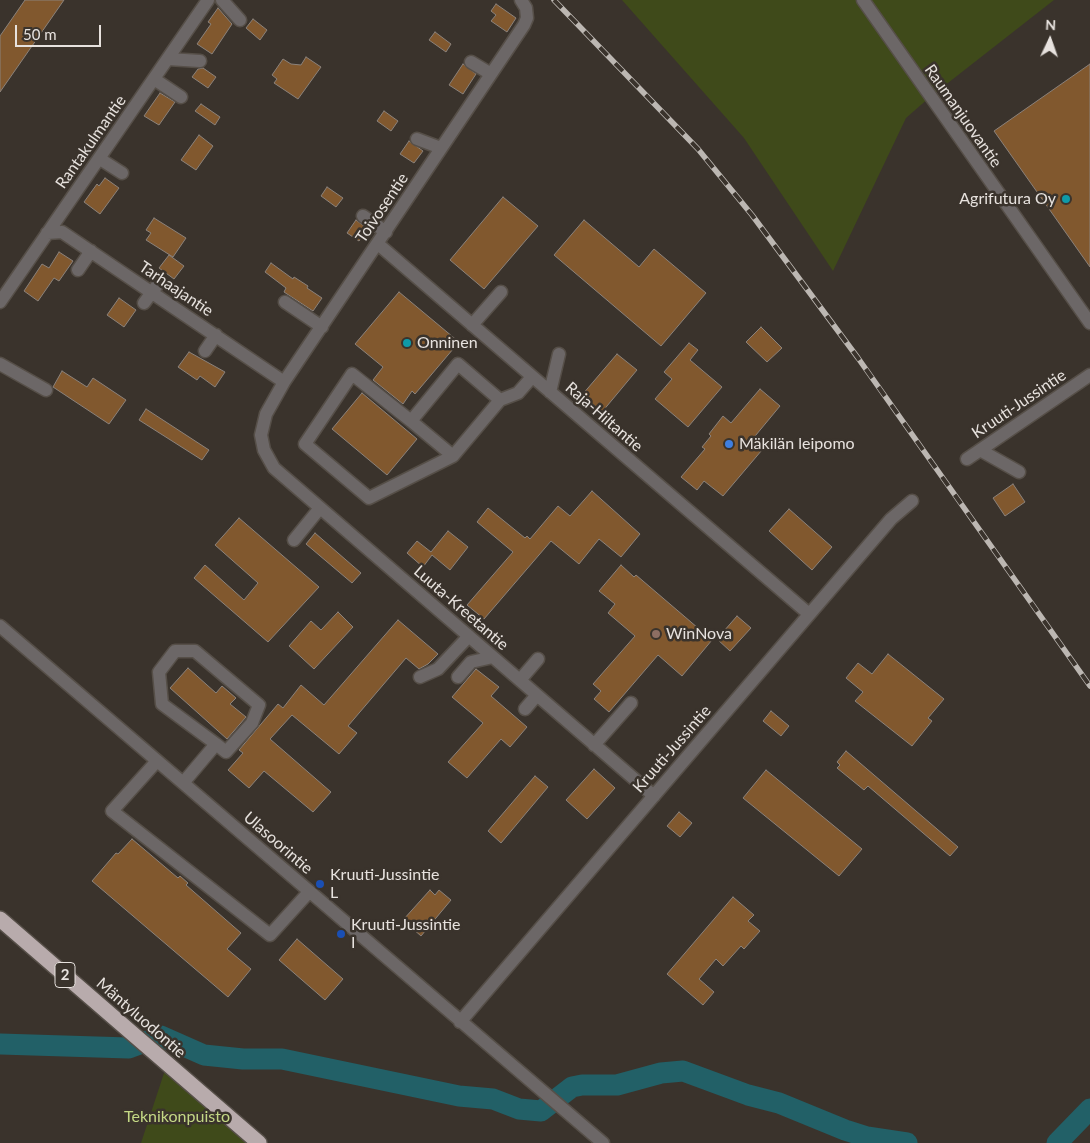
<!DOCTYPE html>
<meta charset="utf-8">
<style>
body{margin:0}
#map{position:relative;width:1090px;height:1143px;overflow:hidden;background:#3a332c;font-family:Lato,sans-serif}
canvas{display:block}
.north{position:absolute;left:1025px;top:15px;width:50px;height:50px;-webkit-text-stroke:4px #3a332c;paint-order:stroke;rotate:3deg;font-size:14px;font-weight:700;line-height:20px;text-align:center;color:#e7e2de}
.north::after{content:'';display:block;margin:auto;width:18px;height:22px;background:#e7e2de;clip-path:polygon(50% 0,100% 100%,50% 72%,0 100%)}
.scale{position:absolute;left:15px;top:25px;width:86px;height:22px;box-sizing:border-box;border:2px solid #e7e2de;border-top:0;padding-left:6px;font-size:15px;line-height:18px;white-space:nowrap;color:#e7e2de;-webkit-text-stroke:4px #3a332c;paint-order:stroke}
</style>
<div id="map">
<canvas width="1090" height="1143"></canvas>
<div class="north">N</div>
<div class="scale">50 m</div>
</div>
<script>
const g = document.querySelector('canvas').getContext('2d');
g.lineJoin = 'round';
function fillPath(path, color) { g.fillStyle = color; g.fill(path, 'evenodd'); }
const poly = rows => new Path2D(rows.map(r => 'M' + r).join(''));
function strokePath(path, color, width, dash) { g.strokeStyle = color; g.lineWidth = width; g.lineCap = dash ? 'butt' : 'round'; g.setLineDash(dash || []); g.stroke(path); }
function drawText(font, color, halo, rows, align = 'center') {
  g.font = font + ' Lato,sans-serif'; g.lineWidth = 5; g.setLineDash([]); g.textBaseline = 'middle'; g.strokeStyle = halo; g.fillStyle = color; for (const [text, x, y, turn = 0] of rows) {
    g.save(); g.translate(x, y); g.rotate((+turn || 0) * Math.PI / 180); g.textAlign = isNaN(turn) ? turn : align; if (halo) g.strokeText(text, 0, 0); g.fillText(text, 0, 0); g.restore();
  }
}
fillPath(poly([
 [622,0,1054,0,930,97,906,118,833,271,744,138],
 [165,1070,247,1143,141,1143]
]), '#3f4a1a');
strokePath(poly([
 [0,1044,129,1048,161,1036,204,1055,243,1059,282,1059,459,1096,493,1099,519,1109,541,1111,572,1087,582,1085,617,1085,661,1073,683,1071,748,1095,779,1103,845,1130,867,1137,907,1143],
 [1057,1143,1090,1109]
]), '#226067', 21);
const building = poly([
 [25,0,64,0,0,92,0,36,25,0],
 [496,4,516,18,507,32,491,21,496,15,491,11,496,4],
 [218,8,232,24,212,54,197,44,211,24,208,22,218,8],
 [253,19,267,30,260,40,246,28,253,19],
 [435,32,451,44,446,52,429,40,435,32],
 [306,57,321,67,298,99,274,83,277,79,272,75,283,59,291,64,301,65,306,57],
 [463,64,476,74,463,94,449,85,463,64],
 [1090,64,1090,267,994,131,1090,64],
 [203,68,216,77,208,88,192,77,198,69,203,68],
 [160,93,175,102,159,125,144,116,160,93],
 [201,104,220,117,215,125,195,111,201,104],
 [384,111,398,121,391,131,377,121,384,111],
 [199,135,213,146,196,170,181,160,199,135],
 [409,141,423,151,414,163,400,154,409,141],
 [105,178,119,188,100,214,84,202,97,184,99,186,105,178],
 [327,187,343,198,336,207,321,196,327,187],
 [503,197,538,226,484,289,450,260,503,197],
 [154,218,186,238,173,257,146,240,151,233,146,230,154,218],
 [356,220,368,229,359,241,347,233,356,220],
 [584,220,639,267,654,249,706,293,661,346,554,255,584,220],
 [59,252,73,261,59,281,54,278,38,301,24,291,42,264,49,268,59,252],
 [169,255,184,266,174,279,159,268,169,255],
 [271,263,293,279,294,277,308,286,307,288,322,298,313,311,284,292,286,288,265,272,271,263],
 [399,292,459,342,415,394,412,391,403,404,373,380,383,367,355,344,399,292],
 [119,298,136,310,124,327,107,315,119,298],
 [761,327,782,348,767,362,746,342,761,327],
 [689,343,698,350,690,360,722,387,688,427,655,399,672,379,664,372,689,343],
 [189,352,225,372,215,387,200,376,197,380,178,367,189,352],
 [617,354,637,370,602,412,582,395,617,354],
 [62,371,87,387,93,378,126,400,109,424,53,387,62,371],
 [760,389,780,406,751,441,762,450,723,496,704,481,697,490,681,477,705,449,702,447,711,436,709,434,723,416,731,423,760,389],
 [362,393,417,439,387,475,332,429,362,393],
 [146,409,209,450,202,460,139,420,146,409],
 [1013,484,1025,502,1005,516,993,498,1013,484],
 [592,491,640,534,621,557,599,539,579,564,551,541,484,619,467,605,513,552,477,522,488,508,525,538,527,536,530,539,558,506,570,516,592,491],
 [789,509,832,547,812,570,769,531,789,509],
 [239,518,319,587,268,642,194,578,205,565,244,600,258,583,215,545,239,518],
 [448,531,468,547,450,570,432,555,423,567,407,553,417,541,431,552,448,531],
 [315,533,361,573,352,583,306,544,315,533],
 [621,565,634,577,636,575,712,640,682,676,658,655,609,712,594,699,601,691,593,684,635,636,608,613,615,604,599,591,621,565],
 [338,612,353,627,314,669,289,646,311,621,321,630,338,612],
 [737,616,751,628,730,651,717,639,737,616],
 [398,620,438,654,428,664,419,669,406,658,348,726,357,733,339,754,292,715,270,739,331,792,313,812,264,771,249,788,228,770,243,753,239,750,278,704,283,708,301,685,324,705,398,620],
 [888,654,944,699,928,718,932,721,912,746,855,701,863,692,846,678,858,663,872,674,888,654],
 [188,668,216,693,222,686,236,698,230,704,246,717,227,739,170,688,188,668],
 [476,669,499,687,491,696,527,727,510,747,501,739,467,778,448,762,483,723,452,697,476,669],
 [771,711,789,726,781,736,763,721,771,711],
 [846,751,958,847,950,856,868,786,864,790,837,768,840,765,837,762,846,751],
 [594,769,615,788,587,819,566,800,594,769],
 [766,770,862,849,839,876,743,798,766,770],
 [535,776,548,787,501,843,488,831,535,776],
 [679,812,692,823,680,837,667,826,679,812],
 [132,839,178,878,180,876,188,883,186,885,241,933,227,949,251,969,228,997,92,881,116,853,118,854,132,839],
 [430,890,435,895,439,890,451,900,421,936,403,920,430,890],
 [733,897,754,915,748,921,760,931,744,949,741,946,723,966,716,959,699,979,714,992,703,1005,667,974,733,897],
 [297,939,343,979,325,1000,279,960,297,939]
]);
fillPath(building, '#81582e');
strokePath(building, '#8b827b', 1);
const minor = poly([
 [222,0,240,20],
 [521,0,526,8,527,18,524,25,284,382,266,414,261,435,264,450,274,468,654,796],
 [863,0,1090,323],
 [168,59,200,61],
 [471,62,491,74],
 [154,79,181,97],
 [417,139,441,148],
 [100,159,122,173],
 [363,216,386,232],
 [47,233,62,232,284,382],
 [378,244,809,614],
 [78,270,91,251],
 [0,302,208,0],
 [285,302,322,327],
 [144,303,158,284],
 [472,325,501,292],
 [205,351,216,335],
 [0,364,46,390],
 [550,392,559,354],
 [500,400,453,456,411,421,458,364,500,400,518,393,532,377],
 [411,421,352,374,305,444,369,498,453,456],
 [980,450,1019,472],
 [967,459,1090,375],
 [294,540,320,508],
 [0,626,603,1143],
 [420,677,438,669,469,636],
 [458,677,471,662,493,657],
 [520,680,538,659],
 [525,709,537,695],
 [594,745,631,703],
 [157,761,112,811,270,935,309,892],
 [183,783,216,744,162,704,159,672,175,651,195,651,259,705,252,723,226,752,216,744],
 [460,1022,891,519,912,501]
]);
const highway = poly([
 [0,919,259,1143]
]);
strokePath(minor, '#564f48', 15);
strokePath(highway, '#564f48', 18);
strokePath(minor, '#6c6767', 12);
strokePath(highway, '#b8abac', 15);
const rail = poly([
 [554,0,698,149,752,215,858,358,1090,686]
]);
strokePath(rail, '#bcb7b2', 5.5);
strokePath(rail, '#3a332c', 4, [11]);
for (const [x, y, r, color] of [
 [1066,199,5,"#0f9aa8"],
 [407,343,5,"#0f9aa8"],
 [729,444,5,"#3f7fe0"],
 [656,634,5,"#8d6e63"],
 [320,884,5,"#1a4fb4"],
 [341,934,5,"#1a4fb4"]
]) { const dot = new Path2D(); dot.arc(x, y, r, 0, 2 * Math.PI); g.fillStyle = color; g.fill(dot); strokePath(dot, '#3a332c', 2); }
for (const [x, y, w] of [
 [65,975,20]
]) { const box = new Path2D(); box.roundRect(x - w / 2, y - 12.5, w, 25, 4); g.fillStyle = '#3a332c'; g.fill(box); strokePath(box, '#e7e2de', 1); }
drawText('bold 15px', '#e7e2de', null, [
 ["2",65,975]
]);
drawText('16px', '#e7e2de', '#3a332c', [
 ["Raumanjuovantie",963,116,55],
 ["Rantakulmantie",91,142,-55],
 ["Toivosentie",382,208,-56],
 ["Tarhaajantie",176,289,34],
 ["Kruuti-Jussintie",1019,404,-34],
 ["Raja-Hiltantie",604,417,41],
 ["Luuta-Kreetantie",461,608,41],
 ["Kruuti-Jussintie",672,749,-49],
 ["Ulasoorintie",278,843,41],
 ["Mäntyluodontie",141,1018,41]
]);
drawText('16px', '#e7e2de', '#3a332c', [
 ["Agrifutura Oy",1056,199,"right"],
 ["Onninen",417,343],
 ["Mäkilän leipomo",739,444],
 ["WinNova",666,634],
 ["Kruuti-Jussintie",330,875],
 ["L",330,893],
 ["Kruuti-Jussintie",351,925],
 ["I",351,943]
], 'left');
drawText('16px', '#c4d885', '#3a332c', [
 ["Teknikonpuisto",177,1117]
]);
</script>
